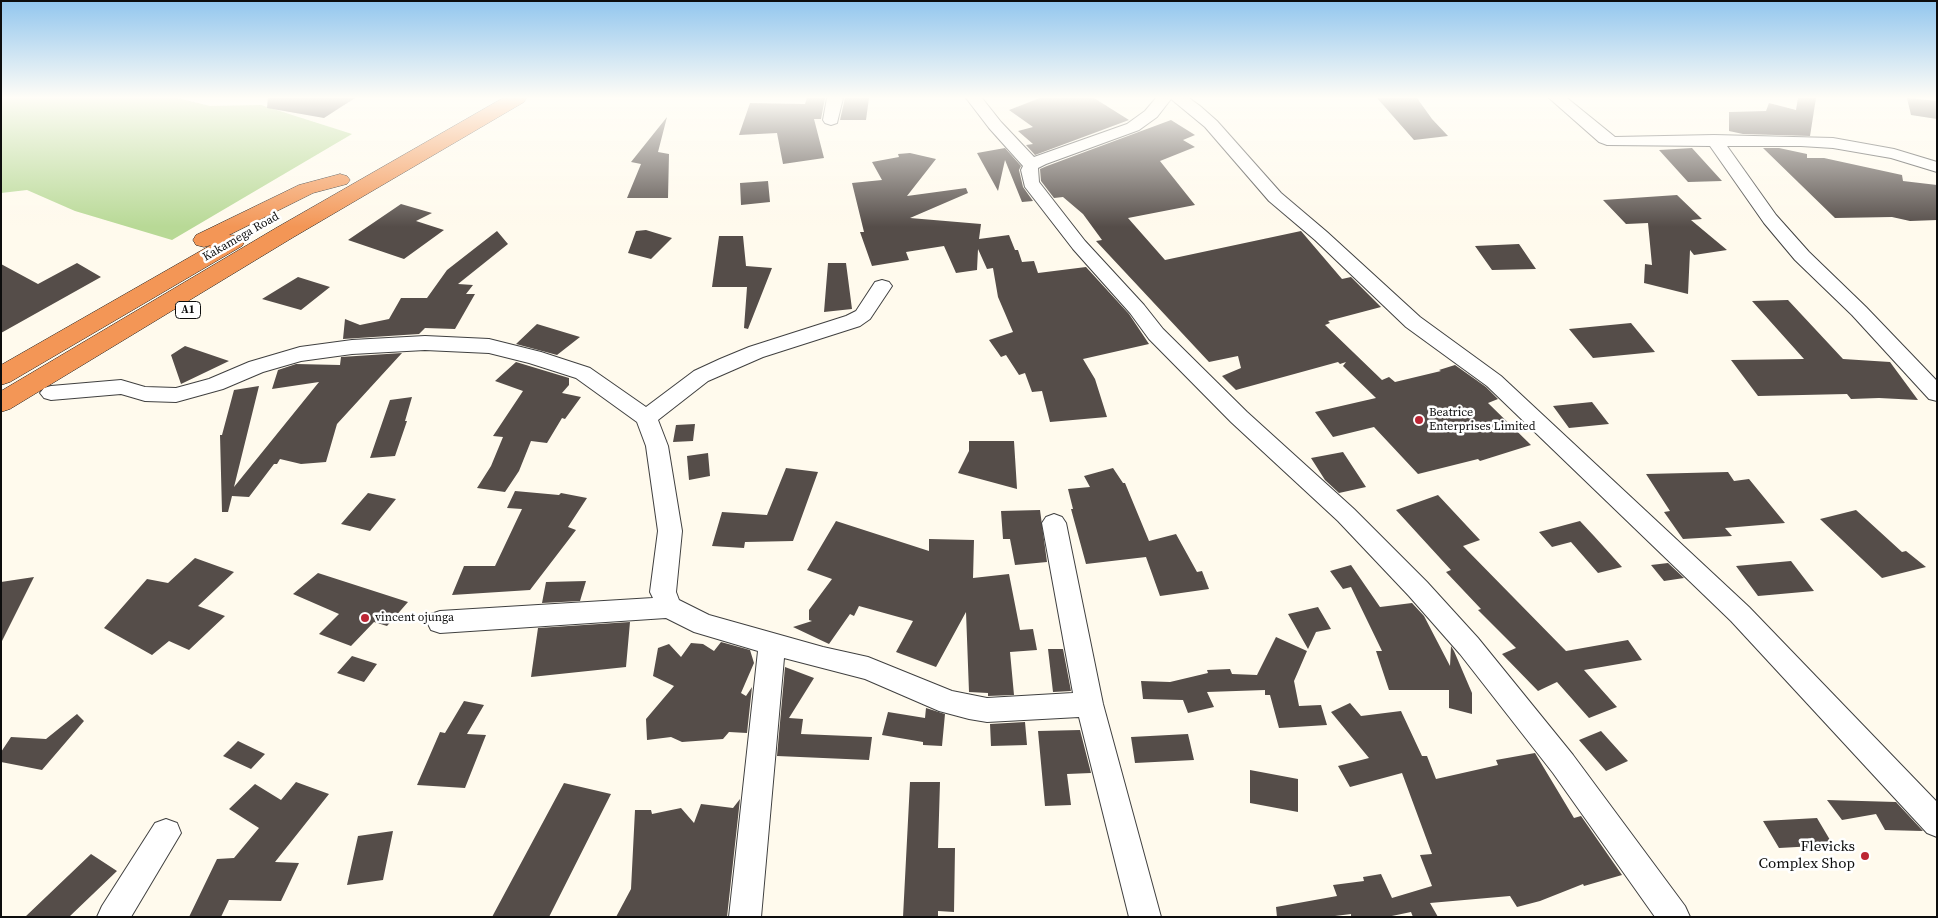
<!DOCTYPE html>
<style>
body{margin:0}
#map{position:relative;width:1938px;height:918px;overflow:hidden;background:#fffaed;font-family:"Source Serif 4",serif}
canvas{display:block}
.frame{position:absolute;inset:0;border:2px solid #0d0d0d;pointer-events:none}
</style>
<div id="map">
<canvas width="1938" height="918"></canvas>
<div class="frame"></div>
</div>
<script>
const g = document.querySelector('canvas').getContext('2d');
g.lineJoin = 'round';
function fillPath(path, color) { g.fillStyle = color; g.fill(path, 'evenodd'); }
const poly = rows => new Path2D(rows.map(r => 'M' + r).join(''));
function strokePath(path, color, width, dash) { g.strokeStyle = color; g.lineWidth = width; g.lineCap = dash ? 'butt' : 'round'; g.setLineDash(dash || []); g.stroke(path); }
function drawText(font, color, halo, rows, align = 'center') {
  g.font = font + ' "Source Serif 4",serif'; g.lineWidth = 5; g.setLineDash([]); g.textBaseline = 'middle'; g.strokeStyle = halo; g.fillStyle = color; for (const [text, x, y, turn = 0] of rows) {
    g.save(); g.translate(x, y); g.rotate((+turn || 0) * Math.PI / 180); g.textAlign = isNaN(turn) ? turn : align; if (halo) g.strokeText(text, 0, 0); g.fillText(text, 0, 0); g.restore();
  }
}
fillPath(poly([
 [1,98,177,98,210,106,261,105,352,134,172,240,75,211,27,190,1,193]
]), '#b8d996');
fillPath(poly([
 [268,98,355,98,324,118,267,108],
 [807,98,825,98,821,119,814,119,824,158,783,164,777,133,739,135,750,103,805,104],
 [845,98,869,98,866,120,840,120],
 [1040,98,1094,98,1129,120,1035,155,1026,145,1033,144,1018,131,1033,127,1009,110],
 [1377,98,1417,98,1432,119,1448,136,1414,140],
 [1798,98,1816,98,1810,136,1743,134,1729,131,1729,112,1766,111,1769,103,1796,110],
 [1907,98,1937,101,1937,119,1911,115],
 [667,117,658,152,669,154,668,198,627,198,641,164,631,162],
 [1171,120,1195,135,1183,140,1195,147,1160,161,1195,205,1128,218,1165,260,1301,231,1342,279,1351,277,1381,307,1328,321,1330,323,1325,325,1382,380,1389,377,1395,382,1441,371,1439,370,1455,365,1486,387,1498,399,1488,403,1531,445,1480,461,1478,459,1418,474,1374,427,1333,437,1315,412,1376,398,1343,366,1346,362,1340,364,1338,362,1236,390,1222,376,1241,368,1238,356,1209,362,1096,241,1102,240,1083,214,1063,197,1054,198,1041,181,1040,169,1047,166],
 [1005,148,1021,166,1019,170,1023,187,1033,201,1022,202,1005,160,998,191,977,153],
 [1692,148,1722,181,1688,182,1659,150],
 [1763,148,1779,148,1807,154,1807,158,1824,158,1902,175,1903,181,1937,185,1937,220,1910,221,1892,217,1835,218],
 [910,153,936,159,907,196,966,188,968,193,910,218,981,224,979,239,1009,235,1015,250,1018,250,1022,262,1034,261,1038,273,1086,267,1129,314,1149,344,1083,359,1095,379,1107,417,1050,422,1042,391,1032,392,1025,373,1019,375,1006,355,1001,357,989,340,1013,332,998,297,993,268,987,269,978,249,977,270,956,273,944,246,906,252,909,260,872,266,860,232,864,232,852,183,882,180,872,162,899,157,898,154],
 [768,181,770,202,741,205,740,183],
 [1677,195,1702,219,1691,220,1727,250,1694,255,1690,250,1688,294,1644,283,1645,264,1652,265,1648,223,1626,224,1603,200],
 [401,204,432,213,416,221,444,230,404,259,348,240],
 [646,230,672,238,651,259,628,253,636,231],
 [497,231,508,244,458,284,473,285,466,294,475,294,455,329,425,328,419,334,343,339,345,319,360,325,389,319,401,298,427,298,447,270],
 [719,236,743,236,746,266,772,268,748,329,744,328,747,287,712,287],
 [1519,244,1536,269,1492,270,1475,246],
 [77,263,101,277,1,333,1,264,38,284],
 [828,263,846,263,852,309,824,312],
 [298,277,330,287,301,310,262,299],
 [1788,300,1843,359,1890,362,1918,400,1879,398,1851,399,1847,394,1758,396,1731,360,1804,359,1752,301],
 [1631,323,1655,352,1593,358,1569,329],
 [537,324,580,337,557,355,516,344],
 [185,346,229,361,181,384,171,355],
 [402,353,337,424,326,462,301,464,280,459,277,464,274,464,249,497,232,496,228,512,222,512,220,435,222,435,234,390,259,386,234,487,319,382,272,389,278,370,296,364,340,365,341,357],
 [516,362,569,378,569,385,562,393,581,397,565,419,562,418,547,443,531,441,519,471,505,492,477,488,491,466,503,437,493,436,523,391,495,381],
 [412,397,405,421,407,421,395,456,370,458,390,400],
 [1592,402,1609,424,1569,428,1553,406],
 [695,424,693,441,673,442,676,425],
 [969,441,1014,441,1017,489,958,473,969,451],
 [1343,452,1366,487,1339,493,1325,480,1311,458],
 [708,453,710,476,689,480,687,456],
 [786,468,818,472,793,541,745,542,744,548,712,546,722,512,767,515],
 [1113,468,1123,483,1125,483,1149,541,1176,534,1197,572,1202,571,1209,589,1160,596,1146,557,1086,564,1071,509,1073,509,1068,489,1090,487,1084,476],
 [1728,472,1734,481,1749,479,1785,523,1725,528,1732,536,1683,539,1664,512,1670,511,1646,474],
 [515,491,559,495,561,493,587,498,568,527,576,530,530,590,452,595,464,566,495,566,522,509,507,508],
 [368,493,396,499,370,531,341,524],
 [1438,495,1480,540,1463,546,1566,651,1628,640,1642,660,1584,670,1617,707,1589,718,1557,682,1538,691,1502,654,1516,648,1478,610,1481,609,1446,572,1451,570,1396,510],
 [1040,510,1047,562,1015,565,1010,539,1003,539,1001,511],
 [1856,510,1902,552,1906,551,1926,567,1882,578,1820,519],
 [836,521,929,551,929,539,974,540,973,578,1009,574,1020,630,1033,629,1037,650,1010,652,1014,695,988,696,988,693,969,692,966,612,936,667,896,652,913,621,859,606,854,616,850,614,829,644,793,627,812,621,809,620,809,610,832,579,807,570],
 [1580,521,1594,536,1622,567,1598,573,1571,542,1552,547,1539,532],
 [195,558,234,572,198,606,225,616,189,650,169,641,152,655,104,628,147,579,168,583],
 [1791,561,1814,591,1758,596,1736,566],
 [1668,563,1684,578,1664,581,1651,565],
 [1351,565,1380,607,1412,603,1424,616,1450,666,1451,646,1454,651,1472,693,1472,714,1449,708,1449,690,1389,690,1376,651,1382,651,1351,587,1343,589,1330,571],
 [318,573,408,602,387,626,374,622,351,646,319,634,339,614,293,594],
 [34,577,1,643,1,582],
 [586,581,580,601,542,603,546,582],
 [1318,607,1331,629,1316,632,1308,649,1288,614],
 [630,622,626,667,531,677,538,628],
 [1276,637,1307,651,1294,681,1299,706,1321,705,1327,725,1279,728,1270,695,1265,695,1265,690,1207,692,1214,707,1188,713,1183,700,1143,699,1141,681,1170,682,1208,673,1207,670,1230,669,1232,674,1257,675],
 [721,642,750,650,754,663,741,693,746,696,752,687,747,733,729,732,723,739,682,742,671,737,647,740,646,719,674,686,653,676,658,648,669,644,681,657,691,643,703,644,714,651],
 [1048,649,1063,649,1071,691,1053,692],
 [352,656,377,664,364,682,337,673],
 [785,667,814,678,789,718,803,719,801,734,872,737,869,760,777,756],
 [464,701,484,705,467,734,486,735,465,788,417,785,440,732,445,733],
 [1350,703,1361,716,1401,711,1422,756,1427,756,1436,779,1498,765,1496,760,1535,753,1574,818,1581,816,1622,875,1584,886,1583,884,1540,901,1517,907,1510,896,1430,903,1438,917,1413,917,1411,912,1387,917,1351,917,1351,914,1327,917,1277,917,1276,907,1337,896,1333,885,1364,881,1363,877,1381,874,1392,898,1432,886,1420,855,1432,854,1402,773,1350,787,1338,766,1369,758,1331,712],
 [926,708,945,714,942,746,923,745,923,742,882,735,888,712,925,718],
 [77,714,84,721,42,770,1,762,1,752,11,737,46,739],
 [1025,722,1027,745,991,746,990,724],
 [1080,730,1091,773,1067,774,1071,805,1045,806,1038,731],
 [1601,731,1628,761,1606,771,1579,740],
 [1188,734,1194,760,1135,763,1131,737],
 [238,741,265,754,251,769,223,756],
 [1250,770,1298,779,1298,812,1250,803],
 [296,782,329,794,275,862,299,863,281,901,229,900,221,917,189,917,217,859,234,858,259,828,229,809,255,784,281,800],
 [910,782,940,782,938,848,955,848,954,912,938,911,938,917,903,917],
 [564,783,611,794,549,917,492,917],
 [740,799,727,917,616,917,631,889,635,810,651,810,652,814,681,808,694,823,701,804,733,808],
 [1827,800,1896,802,1923,831,1885,830,1876,814,1842,820],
 [1817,818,1833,845,1779,848,1763,821],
 [393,831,383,880,347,885,358,836],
 [91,854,117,871,69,917,25,917]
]), '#554d49');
const street = poly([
 [827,98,843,98,837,123,831,125,825,123,823,120,827,98],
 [966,98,982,98,1001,122,1034,157,1127,124,1145,111,1156,98,1189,98,1200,106,1217,121,1281,193,1327,232,1420,317,1501,376,1749,607,1937,802,1937,837,1927,833,1731,621,1487,386,1406,327,1315,240,1269,201,1205,127,1171,99,1157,117,1139,130,1046,164,1038,168,1039,182,1085,241,1144,305,1163,329,1247,412,1354,509,1427,582,1478,638,1573,755,1685,906,1690,917,1655,917,1553,773,1460,654,1409,596,1338,521,1231,422,1149,339,1130,313,1073,249,1025,187,1021,170,1023,166,989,128,966,98],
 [1549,98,1567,98,1615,137,1714,135,1833,138,1894,149,1937,162,1937,172,1891,158,1833,148,1801,146,1727,146,1776,215,1809,252,1866,307,1937,381,1937,401,1929,399,1852,315,1795,260,1764,223,1710,146,1607,145,1599,142,1549,98],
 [882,280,889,282,892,286,870,319,860,326,763,357,708,381,658,420,668,446,682,531,676,592,679,600,709,615,823,647,868,657,952,691,987,698,1073,693,1042,523,1046,517,1054,514,1062,517,1066,523,1103,704,1161,917,1129,917,1079,717,987,722,969,719,939,711,865,679,784,658,761,917,729,917,758,651,694,632,666,618,440,633,431,630,427,622,431,614,440,611,653,598,650,592,658,531,646,446,637,422,576,378,529,363,489,353,425,350,352,354,301,361,263,372,223,389,176,402,145,401,121,394,51,400,44,398,40,393,44,388,51,386,121,380,145,387,176,388,209,379,249,362,300,347,352,340,425,336,489,339,541,352,590,368,646,407,694,371,720,359,749,347,846,316,856,311,875,282,882,280],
 [166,819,177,823,181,833,131,917,97,917,102,906,155,823,166,819]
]);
const highway = poly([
 [503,98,526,98,524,102,292,238,10,409,1,412,1,391,276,228,503,98],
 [340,174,347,176,350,180,347,184,313,193,229,235,242,236,245,241,242,246,10,382,1,385,1,365,211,245,204,247,196,245,193,240,196,235,299,185,340,174]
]);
strokePath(street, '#404040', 2);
strokePath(highway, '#1e1e1e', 1);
fillPath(street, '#fff');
fillPath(highway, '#f39656');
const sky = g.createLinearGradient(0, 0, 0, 227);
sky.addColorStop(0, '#92c6ee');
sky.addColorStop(0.43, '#fffdf7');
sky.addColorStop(1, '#fffdf700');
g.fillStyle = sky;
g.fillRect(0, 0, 1938, 227);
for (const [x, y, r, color] of [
 [1419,420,5,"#bc2635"],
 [365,618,5,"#bc2635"],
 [1865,856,5,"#bc2635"]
]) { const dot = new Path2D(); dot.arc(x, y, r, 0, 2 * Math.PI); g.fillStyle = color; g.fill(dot); strokePath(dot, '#fff', 2); }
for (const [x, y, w] of [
 [188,310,25]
]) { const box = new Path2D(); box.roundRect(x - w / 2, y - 8.5, w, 17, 4); g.fillStyle = '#fff'; g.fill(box); strokePath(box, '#0d0d0d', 1); }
drawText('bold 11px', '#0d0d0d', null, [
 ["A1",188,310]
]);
drawText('12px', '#0d0d0d', '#fff', [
 ["Kakamega Road",241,237,-30]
]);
drawText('12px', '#0d0d0d', '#fff', [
 ["Beatrice",1429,413],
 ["Enterprises Limited",1429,427],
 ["vincent ojunga",375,618]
], 'left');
drawText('15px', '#0d0d0d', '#fff', [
 ["Flevicks",1855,847],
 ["Complex Shop",1855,864]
], 'right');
</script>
